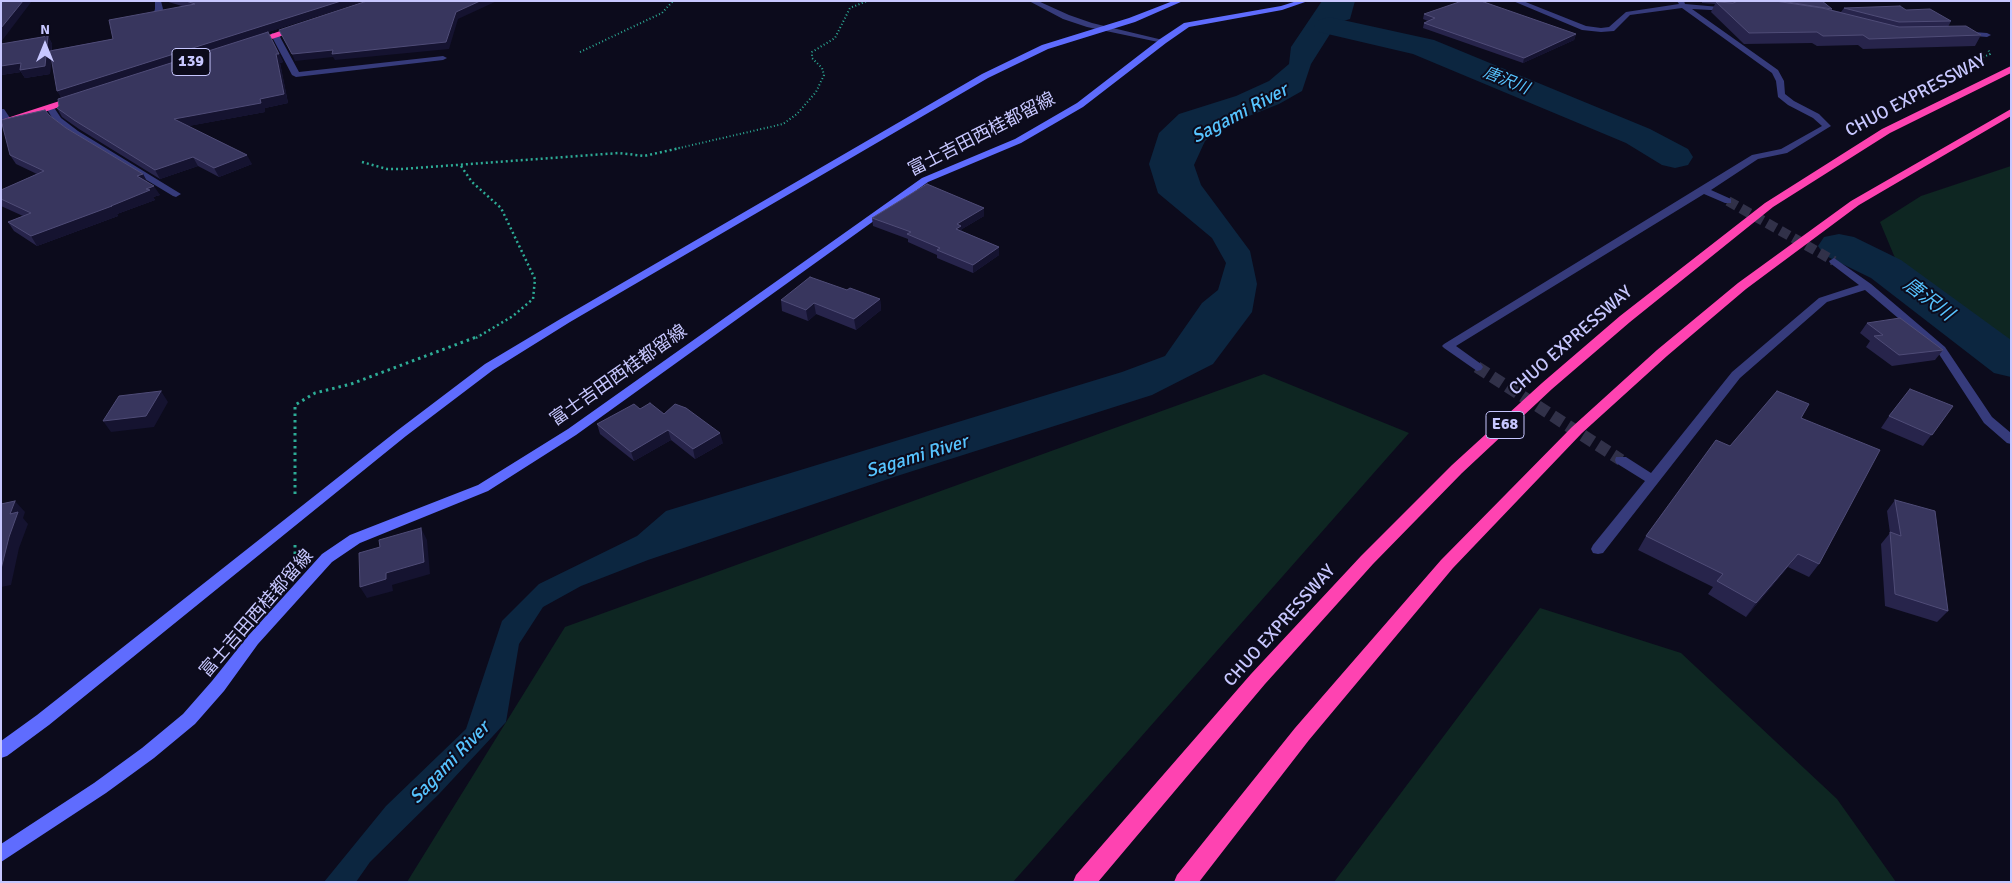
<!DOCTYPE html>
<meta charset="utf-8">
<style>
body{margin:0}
#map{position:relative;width:2012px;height:883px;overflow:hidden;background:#0c0b1c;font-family:Signika,sans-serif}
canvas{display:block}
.frame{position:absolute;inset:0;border:2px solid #c7c7ff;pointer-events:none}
.north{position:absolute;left:20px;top:20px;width:50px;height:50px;-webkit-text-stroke:4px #0c0b1c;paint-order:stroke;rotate:0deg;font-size:14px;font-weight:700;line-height:20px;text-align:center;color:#c7c7ff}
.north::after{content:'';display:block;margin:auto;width:18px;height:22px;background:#c7c7ff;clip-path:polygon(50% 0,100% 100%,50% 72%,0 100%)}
</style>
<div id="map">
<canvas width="2012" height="883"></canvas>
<div class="frame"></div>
<div class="north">N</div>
</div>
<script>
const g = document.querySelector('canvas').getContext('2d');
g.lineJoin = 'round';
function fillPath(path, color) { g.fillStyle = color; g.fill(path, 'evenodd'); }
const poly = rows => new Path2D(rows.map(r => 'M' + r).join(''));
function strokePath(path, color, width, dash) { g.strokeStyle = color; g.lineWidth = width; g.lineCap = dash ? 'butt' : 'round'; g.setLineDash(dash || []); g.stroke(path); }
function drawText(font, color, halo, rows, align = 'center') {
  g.font = font + ' Signika,"Noto Sans JP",sans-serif'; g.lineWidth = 4; g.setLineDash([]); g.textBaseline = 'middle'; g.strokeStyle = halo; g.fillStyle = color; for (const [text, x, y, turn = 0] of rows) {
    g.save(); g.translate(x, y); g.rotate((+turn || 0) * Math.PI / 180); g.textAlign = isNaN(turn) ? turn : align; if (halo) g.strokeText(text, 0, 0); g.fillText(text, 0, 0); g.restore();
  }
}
fillPath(poly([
 [2011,166,2011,364,1895,258,1880,222,1921,196],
 [1264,374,1409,433,1013,882,407,882,565,627],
 [1540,608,1681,653,1837,799,1896,882,1334,882]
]), '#0e2622');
fillPath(poly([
 [1322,1,1355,1,1350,19,1337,23,1311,64,1302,91,1279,104,1229,124,1205,141,1194,165,1201,185,1250,251,1257,284,1252,312,1213,364,1152,395,897,476,648,560,581,586,543,607,519,644,506,722,439,794,370,862,356,882,324,882,386,806,466,729,502,621,539,584,637,536,666,511,1122,372,1165,356,1202,303,1218,290,1226,263,1212,238,1158,193,1149,164,1159,133,1179,114,1236,96,1269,81,1289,64,1291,47]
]), '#0c2640');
fillPath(poly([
 [1329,17,1434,40,1650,129,1688,149,1693,157,1688,165,1675,168,1662,165,1626,143,1413,54,1319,32,1314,26,1319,20,1329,17],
 [1839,234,1854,237,1901,260,2011,340,2011,377,1994,373,1871,278,1824,255,1818,246,1824,237,1839,234]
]), '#0c2640');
strokePath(poly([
 [1728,201,1834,261]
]), '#313149', 10, [10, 5]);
strokePath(poly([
 [1477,367,1621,460]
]), '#313149', 12, [12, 6]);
strokePath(poly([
 [580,52,662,13,673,1],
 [1968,70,1963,67,1990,54,1988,49],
 [675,149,783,124,797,114,816,92,824,75,822,68,812,58,812,52,835,38,850,8,867,1]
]), '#2dac96', 2, [1, 2.5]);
strokePath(poly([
 [362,162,387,169,402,169,619,153,644,156,680,148],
 [461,166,472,182,501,208,535,279,533,299,513,316,476,338]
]), '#2dac96', 2.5, [2, 3]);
strokePath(poly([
 [295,494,295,405,315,393,351,384,479,336],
 [295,545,295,561]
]), '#2dac96', 3, [2.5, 4]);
fillPath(poly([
 [1,109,4,109,12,121,11,123,5,123,1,117,1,109]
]), '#363b7b');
fillPath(poly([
 [155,1,161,1,163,9,161,15,157,17,153,15,155,9,155,1],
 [1029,1,1038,1,1069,15,1092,23,1167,41,1163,43,1087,27,1063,19,1029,1],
 [1513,1,1523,1,1586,26,1601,28,1609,27,1626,12,1679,4,1677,1,1684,1,1685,4,1731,8,1733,9,1729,11,1692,9,1778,70,1784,81,1785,94,1794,101,1819,114,1831,126,1787,153,1758,159,1711,190,1731,199,1731,203,1725,203,1704,194,1456,346,1481,364,1483,367,1481,370,1477,371,1444,348,1442,346,1444,344,1752,155,1781,149,1822,126,1813,118,1788,105,1778,97,1776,81,1772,73,1682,8,1630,15,1614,31,1601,32,1582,30,1513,1],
 [1960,31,1987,33,1991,35,1987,37,1963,35,1960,35,1960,31],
 [272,33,279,35,299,72,443,56,447,58,443,60,296,77,292,75,271,35,272,33],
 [47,106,53,106,61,118,78,131,181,194,176,197,173,196,72,135,55,122,46,108,47,106],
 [1834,258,1871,284,1945,347,1992,417,2011,433,2011,444,2007,443,1984,423,1937,351,1865,290,1827,302,1740,378,1603,553,1598,554,1593,553,1591,549,1593,545,1645,481,1616,463,1615,460,1616,457,1626,457,1651,473,1732,372,1819,298,1859,285,1830,263,1829,261,1834,258]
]), '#363b7b');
fillPath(poly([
 [1173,1,1183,1,1135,22,1048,49,988,78,570,322,493,370,406,436,49,725,7,756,1,758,1,741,37,715,398,430,485,364,562,318,982,74,1042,45,1129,18,1173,1],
 [1297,1,1308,1,1282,10,1189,27,1166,43,1083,107,1021,143,928,182,576,435,488,491,360,543,332,562,258,644,224,691,195,724,154,758,106,793,1,862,1,844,94,783,142,748,183,714,212,681,248,636,322,554,350,535,478,485,568,429,922,178,1015,139,1077,103,1160,39,1184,23,1281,6,1297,1]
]), '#5f6cfe');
fillPath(poly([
 [300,24,304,27,303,29,253,45,249,42,300,24],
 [2011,66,2011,73,1890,133,1773,207,1630,322,1552,389,1462,473,1373,564,1265,684,1098,882,1073,882,1076,875,1251,674,1361,556,1452,465,1542,383,1620,316,1765,203,1882,129,2011,66],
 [78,95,83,98,81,100,1,126,1,120,78,95],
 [2011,109,2011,116,1859,205,1746,289,1667,356,1582,433,1453,568,1309,740,1199,882,1174,882,1177,875,1295,728,1441,560,1572,427,1657,350,1738,283,1851,201,2011,109]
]), '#fe43b1');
fillPath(poly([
 [165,1,364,1,268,32,283,62,280,63,288,103,265,108,265,112,188,126,252,164,219,177,198,166,160,179,79,129,62,117,57,108,59,106,61,98,51,58,50,74,25,78,21,72,1,75,1,44,48,36,52,44,52,50,113,39,182,6],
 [1702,1,1822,1,1832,9,1832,10,1841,12,1844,8,1906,10,1951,21,1948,27,1981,35,1975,46,1863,49,1858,45,1817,46,1812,43,1744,44,1711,12,1715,4,1702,3],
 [1424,14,1576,34,1574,40,1523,63,1423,28,1424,23,1428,21,1423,19],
 [49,115,66,128,143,174,147,182,160,195,153,197,155,200,117,214,118,216,37,246,14,231,8,222,23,216,1,206,1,190,37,174,16,164,10,155],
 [984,216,962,229,962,231,999,247,999,255,973,273,937,258,937,255,908,242,908,239,873,226,872,218],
 [847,290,880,299,881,310,856,330,816,314,808,321,782,311,781,300],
 [1867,323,1943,350,1935,360,1892,366,1866,347,1870,341,1860,333],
 [1953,406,1923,446,1881,428,1889,416],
 [640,409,664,414,723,443,695,459,671,440,634,461,600,434,597,424],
 [1801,418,1819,564,1809,577,1788,567,1746,617,1708,594,1713,587,1638,550,1646,536,1730,446],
 [1895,500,1948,611,1937,622,1885,606,1881,544,1890,533,1887,511]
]), '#27244b');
fillPath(poly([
 [23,1,32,1,1,42,1,28],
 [341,1,364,1,62,99,57,91],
 [480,1,497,1,458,19,449,49,335,60,333,57,295,61,292,54,456,12],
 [1576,34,1574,40,1523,63,1524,58],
 [48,36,52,44,50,74,25,78,21,72,1,75,1,66,21,63],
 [276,54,279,54,283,62,280,63,288,103,265,108,265,112,178,128,174,119,260,99],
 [247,155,252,164,219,177,214,168],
 [193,157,198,166,160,179,155,170],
 [143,174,148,183,137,176],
 [154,186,160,195,153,197,155,200,117,214,118,216,37,246,31,236,111,206],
 [984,208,984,216,962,229,962,234,956,229,957,224],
 [999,247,999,255,973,273,973,265],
 [880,299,881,310,856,330,854,319],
 [814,303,816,314,808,321,806,310],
 [161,391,168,402,154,427,111,432,103,421],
 [668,430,671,440,634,461,631,452],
 [720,433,723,443,695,459,693,449],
 [15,501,25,512,23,518,28,524,19,548,11,585,1,587,1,569,9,537,10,514],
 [421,528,427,540,430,574,392,585,393,591,367,598,360,587],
 [1798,554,1788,567,1746,617,1756,603]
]), '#151330');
const building = poly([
 [1,1,23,1,1,28,1,1],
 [186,1,341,1,57,91,50,51,113,39,109,20,195,4,186,1],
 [367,1,480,1,456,12,446,42,332,54,333,50,292,54,279,30,367,1],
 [1462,1,1481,1,1576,34,1524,58,1424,23,1435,18,1424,14,1462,1],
 [1738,1,1775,1,1822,8,1899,27,1966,26,1981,35,1869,39,1863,35,1823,36,1817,32,1749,33,1716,2,1733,3,1738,1],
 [1781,1,1822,1,1832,9,1781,1],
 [1900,6,1906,10,1930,9,1951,21,1899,22,1844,8,1900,6],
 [268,32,279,54,276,54,284,94,260,99,261,103,174,119,247,155,214,168,193,157,155,170,74,120,57,108,59,106,58,99,268,32],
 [48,36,45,66,20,70,21,63,1,66,1,44,48,36],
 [45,110,49,115,66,128,143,174,137,176,154,186,146,189,150,190,111,206,112,206,31,236,8,222,31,213,1,199,1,190,44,171,10,155,1,120,45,110],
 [927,184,984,208,957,224,961,226,956,229,999,247,973,265,937,250,940,248,907,234,911,232,872,218,927,184],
 [810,277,847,290,850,288,880,299,854,319,814,303,806,310,781,300,810,277],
 [1900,318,1943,350,1899,355,1874,336,1883,335,1867,323,1900,318],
 [1910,389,1953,406,1932,435,1889,416,1910,389],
 [161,391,146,416,103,421,119,396,161,391],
 [1777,391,1809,404,1801,418,1880,450,1819,564,1798,554,1756,603,1717,581,1723,574,1646,536,1716,440,1730,446,1777,391],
 [650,403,664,414,675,404,686,408,720,433,693,449,668,430,631,452,597,424,634,404,640,409,650,403],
 [1895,500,1935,511,1948,611,1895,594,1890,532,1901,536,1895,500],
 [15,501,10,514,18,512,9,537,1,569,1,504,15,501],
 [421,528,424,562,386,573,386,579,360,587,359,553,380,547,379,540,421,528]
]);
fillPath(building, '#38365e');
strokePath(building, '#4f4c77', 1);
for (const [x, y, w] of [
 [191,62,38],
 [1505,425,38]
]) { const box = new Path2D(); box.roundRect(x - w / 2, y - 13.5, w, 27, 4); g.fillStyle = '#0c0b1c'; g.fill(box); strokePath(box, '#c7c7ff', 1); }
drawText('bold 16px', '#c7c7ff', null, [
 ["139",191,62],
 ["E68",1505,425]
]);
drawText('italic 16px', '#56c3fe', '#0c0b1c', [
 ["唐沢川",1506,81,22]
]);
drawText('18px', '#c7c7ff', '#0c0b1c', [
 ["CHUO EXPRESSWAY",1916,96,-28],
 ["富士吉田西桂都留線",982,135,-27],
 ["CHUO EXPRESSWAY",1571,341,-41],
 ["富士吉田西桂都留線",619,376,-35],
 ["富士吉田西桂都留線",257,614,-49],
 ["CHUO EXPRESSWAY",1280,626,-48]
]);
drawText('italic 19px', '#56c3fe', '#0c0b1c', [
 ["Sagami River",1240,114,-28],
 ["唐沢川",1928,300,37],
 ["Sagami River",917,457,-17],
 ["Sagami River",450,763,-46]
]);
</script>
